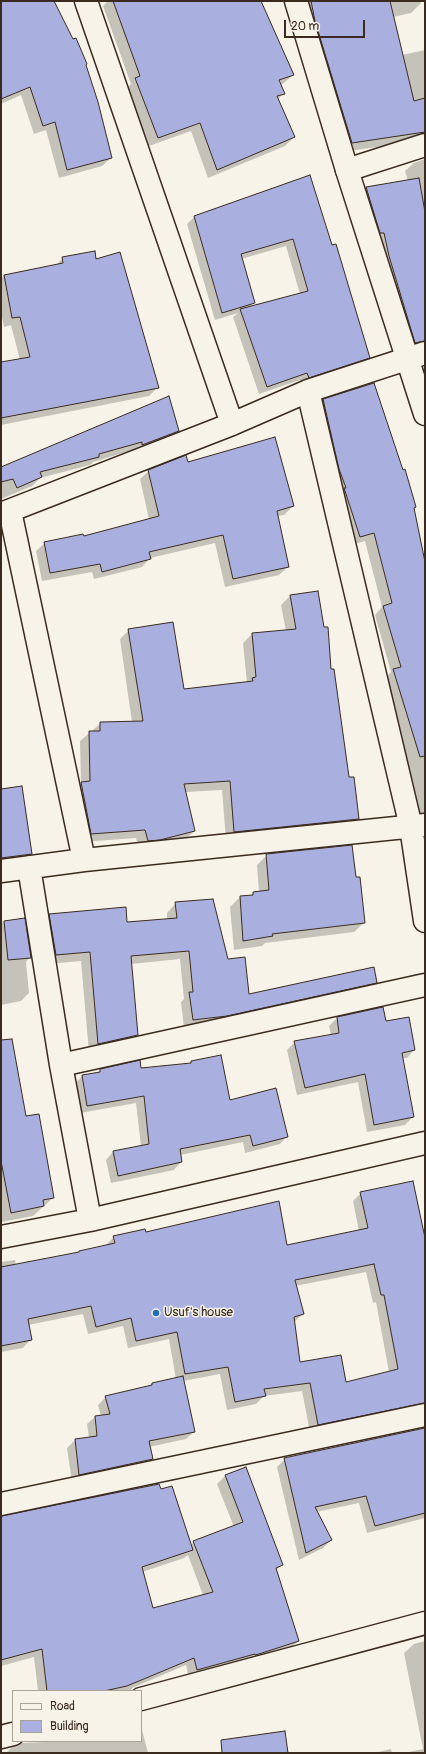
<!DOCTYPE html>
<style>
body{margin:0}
#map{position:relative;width:426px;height:1754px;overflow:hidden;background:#f7f3e8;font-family:Pangolin,sans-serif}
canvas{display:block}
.frame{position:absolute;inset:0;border:2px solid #3b2a1e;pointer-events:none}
.legend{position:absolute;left:12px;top:1690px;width:130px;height:52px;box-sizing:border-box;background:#f7f3e8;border:1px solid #aca397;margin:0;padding:5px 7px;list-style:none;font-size:12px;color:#3b2a1e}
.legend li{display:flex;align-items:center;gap:8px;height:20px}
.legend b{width:20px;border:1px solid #aca397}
.scale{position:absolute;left:284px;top:20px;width:81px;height:18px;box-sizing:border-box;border:2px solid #3b2a1e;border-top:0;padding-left:5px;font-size:12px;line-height:14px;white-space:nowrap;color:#3b2a1e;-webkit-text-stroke:3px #f7f3e8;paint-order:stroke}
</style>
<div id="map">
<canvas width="426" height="1754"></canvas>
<div class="frame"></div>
<ul class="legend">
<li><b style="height:5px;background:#f7f3e8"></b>Road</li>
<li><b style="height:11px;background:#a9b0e0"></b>Building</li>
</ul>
<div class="scale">20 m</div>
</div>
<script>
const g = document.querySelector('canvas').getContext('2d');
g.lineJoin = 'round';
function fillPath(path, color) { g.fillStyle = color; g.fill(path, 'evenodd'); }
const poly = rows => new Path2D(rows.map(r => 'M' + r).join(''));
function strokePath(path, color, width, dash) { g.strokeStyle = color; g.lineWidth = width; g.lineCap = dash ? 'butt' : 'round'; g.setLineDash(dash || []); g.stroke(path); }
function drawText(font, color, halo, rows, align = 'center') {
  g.font = font + ' Pangolin,sans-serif'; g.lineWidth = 3; g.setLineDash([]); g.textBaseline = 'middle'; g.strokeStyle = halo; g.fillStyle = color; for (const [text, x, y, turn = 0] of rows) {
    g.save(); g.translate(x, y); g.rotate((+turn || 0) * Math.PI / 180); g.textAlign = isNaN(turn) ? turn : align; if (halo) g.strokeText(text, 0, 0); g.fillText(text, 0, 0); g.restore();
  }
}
fillPath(poly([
 [1,1,53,1,111,158,102,166,59,178,46,130,34,134,21,95,1,104],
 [108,1,260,1,293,75,284,83,280,85,284,93,278,99,294,137,285,146,208,178,191,131,149,146,127,88,131,84,103,6],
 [299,1,420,1,421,3,411,13,393,17,402,55,425,50,425,137,398,144,342,152],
 [425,159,425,353,407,351,358,197,366,189,408,181,405,171,414,163],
 [194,217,332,246,369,357,362,365,301,384,300,380,259,394,233,317,238,313,215,320,187,224],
 [286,246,300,294,249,307,254,303,241,259],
 [63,258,95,260,158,387,149,396,1,425,1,363,20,360,11,325,4,327,1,312,1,279,4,275,56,265],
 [425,367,425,389,415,376],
 [323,400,415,507,413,509,425,567,425,817,415,819,397,719,385,678,391,672,375,615,382,607,365,541,351,545,315,409],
 [178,431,169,440,134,453,133,450,93,462,90,465,40,478,32,486,1,499,1,468],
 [188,463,293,506,284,515,277,516,288,567,279,575,225,587,215,543,150,558,142,567,94,579,92,572,42,581,36,551,45,543,83,538,149,519,140,479,149,471],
 [290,596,331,670,348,778,358,819,349,828,226,840,222,790,185,792,194,831,185,840,139,850,136,838,82,842,72,792,81,783,80,741,101,723,132,722,120,639,129,630,183,690,247,683,243,643,252,634,286,631,281,605],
 [1,790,31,854,21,864,1,866],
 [267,855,364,923,354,932,265,943,262,946,234,950,230,907,240,897,250,896,254,893,259,892,257,865],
 [176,903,227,961,248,995,376,982,367,991,184,1028,181,1002,184,999,180,959,131,964,137,1035,128,1044,89,1053,81,961,47,964,41,924,50,915,127,923,167,920,167,913],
 [24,919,30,957,26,962,29,993,21,1001,1,1005,1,922],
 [382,1008,385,1022,414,1050,407,1058,402,1058,413,1117,405,1125,367,1132,358,1082,297,1095,287,1050,295,1042,331,1035,329,1026,337,1018],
 [191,1062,229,1102,287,1136,280,1144,245,1153,243,1142,180,1155,181,1162,174,1170,111,1183,106,1160,113,1152,141,1146,136,1103,80,1113,75,1084,82,1076,97,1074,101,1070,140,1069,189,1065],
 [1,1073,53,1198,33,1216,1,1222],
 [361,1193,425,1241,425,1401,342,1422,310,1432,302,1391,264,1396,256,1404,227,1410,220,1374,183,1381,194,1432,186,1439,149,1447,152,1459,145,1467,72,1482,67,1448,75,1440,89,1438,87,1424,95,1417,101,1416,98,1405,106,1397,149,1387,152,1383,176,1379,169,1339,128,1348,123,1326,88,1334,83,1314,28,1325,31,1339,23,1348,1,1352,1,1262,15,1260,16,1265,77,1253,105,1246,114,1237,145,1233,286,1246,359,1231,353,1201],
 [366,1272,373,1303,376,1302,389,1372,345,1383,299,1364,294,1322,303,1314,295,1286],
 [425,1445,425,1518,367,1533,359,1503,316,1512,331,1540,323,1548,299,1560,277,1467,285,1459],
 [245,1468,282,1564,275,1571,298,1641,290,1649,189,1678,186,1665,132,1688,131,1691,38,1691,34,1657,1,1666,1,1517,191,1545,194,1542,234,1527,217,1484,225,1476],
 [188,1555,203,1595,153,1610,142,1572,184,1558],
 [425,1641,425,1753,404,1753,423,1749,404,1653,414,1644],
 [141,1726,148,1753,6,1753,11,1748,22,1743,44,1742,44,1741,141,1741],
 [391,1749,392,1753,374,1753]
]), '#0003');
const building = poly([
 [1,1,54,1,73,39,76,38,87,64,86,65,98,102,112,158,67,170,55,122,43,126,30,87,1,99,1,1],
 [113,1,261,1,294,75,279,80,285,94,277,96,295,137,217,170,200,123,158,138,135,78,140,76,113,1],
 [311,1,390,1,414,101,425,98,425,132,352,143,315,21,311,1],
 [310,175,332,245,336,244,370,358,309,378,307,373,267,387,240,309,308,291,293,239,241,254,255,303,222,313,194,216,310,175],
 [419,178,425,212,425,341,415,343,389,256,384,233,380,233,366,187,419,178],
 [95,251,96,259,120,252,159,388,1,418,1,362,30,357,20,317,12,318,4,275,63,263,62,257,95,251],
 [374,383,403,470,405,469,416,507,414,508,425,562,425,756,420,757,393,669,401,667,383,606,392,603,374,533,360,537,344,488,346,488,339,469,323,399,374,383],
 [169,396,179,431,142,445,142,442,99,454,99,457,40,472,42,477,17,488,13,479,1,482,1,467,169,396],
 [275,437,294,506,277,511,289,567,233,579,223,535,149,552,151,559,102,572,100,564,50,573,44,542,83,534,84,536,159,516,148,470,186,455,188,462,275,437],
 [318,591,324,627,328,627,331,669,334,669,349,777,354,777,359,819,234,832,230,781,184,784,195,831,160,840,148,841,145,830,91,834,81,782,90,781,89,731,100,731,100,722,143,721,128,629,173,622,184,689,253,681,252,678,256,677,252,633,296,629,290,595,318,591],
 [22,786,32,854,1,858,1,789,22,786],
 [352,845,356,877,360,877,365,923,272,934,273,936,243,941,240,896,253,895,253,892,269,890,266,854,352,845],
 [213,899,228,959,245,957,249,994,374,967,377,983,227,1016,193,1020,189,992,193,992,189,951,131,956,138,1035,98,1044,90,952,56,955,49,914,126,907,127,922,177,918,175,902,213,899],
 [25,918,31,958,8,960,4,921,25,918],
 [383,1007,386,1021,409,1017,415,1050,402,1053,414,1117,374,1125,365,1074,305,1088,294,1041,339,1033,337,1017,383,1007],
 [12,1039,26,1116,39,1114,54,1198,43,1200,44,1206,11,1213,1,1161,1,1040,12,1039],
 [221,1055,230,1100,276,1088,288,1137,253,1146,250,1135,180,1149,182,1162,118,1176,113,1151,149,1144,144,1096,87,1106,82,1075,100,1072,100,1069,140,1060,141,1068,191,1063,191,1061,221,1055],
 [413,1181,425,1238,425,1403,318,1425,310,1383,264,1389,266,1396,235,1402,228,1367,185,1374,177,1332,136,1341,131,1318,96,1327,91,1306,28,1319,32,1340,1,1346,1,1267,79,1252,79,1251,115,1243,113,1236,145,1229,146,1232,279,1201,287,1245,368,1228,360,1192,413,1181],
 [374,1264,381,1295,384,1295,398,1369,346,1382,341,1355,300,1362,294,1317,304,1314,295,1280,374,1264],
 [183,1376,195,1432,149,1441,153,1459,79,1475,75,1439,97,1436,95,1416,110,1414,105,1396,152,1385,152,1383,183,1376],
 [425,1428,425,1513,375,1526,366,1496,315,1507,332,1540,306,1553,284,1458,425,1428],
 [246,1467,283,1565,276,1568,299,1641,259,1654,255,1655,255,1654,197,1670,194,1658,127,1686,104,1691,47,1691,42,1649,1,1660,1,1516,159,1484,161,1489,172,1486,193,1550,142,1567,153,1608,213,1592,193,1541,243,1522,225,1475,246,1467],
 [285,1731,288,1753,222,1753,221,1740,285,1731]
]);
fillPath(building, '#a9b0e0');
strokePath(building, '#3b2a1e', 1);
const street = poly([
 [86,1,232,424],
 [347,170,425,145],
 [308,391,411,827,425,921],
 [10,511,84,860],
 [1,514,232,424,308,391,425,353],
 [29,867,61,1065,90,1220],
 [1,871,84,860,425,825],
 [61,1065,425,985],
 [1,1237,90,1220,425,1143],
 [1,1504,425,1415],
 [141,1699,425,1623],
 [1,1737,13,1734]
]);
const secondary = poly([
 [296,1,347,170,425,414]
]);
strokePath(street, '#3b2a1e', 25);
strokePath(secondary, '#3b2a1e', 25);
strokePath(street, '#f7f3e8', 22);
strokePath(secondary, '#f7f3e8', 22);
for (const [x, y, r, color] of [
 [156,1313,4,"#1f6fb2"]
]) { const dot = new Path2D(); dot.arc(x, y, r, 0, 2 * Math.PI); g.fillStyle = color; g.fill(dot); strokePath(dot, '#f7f3e8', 1.5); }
drawText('13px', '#3b2a1e', '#f7f3e8', [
 ["Usuf's house",164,1313]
], 'left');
</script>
